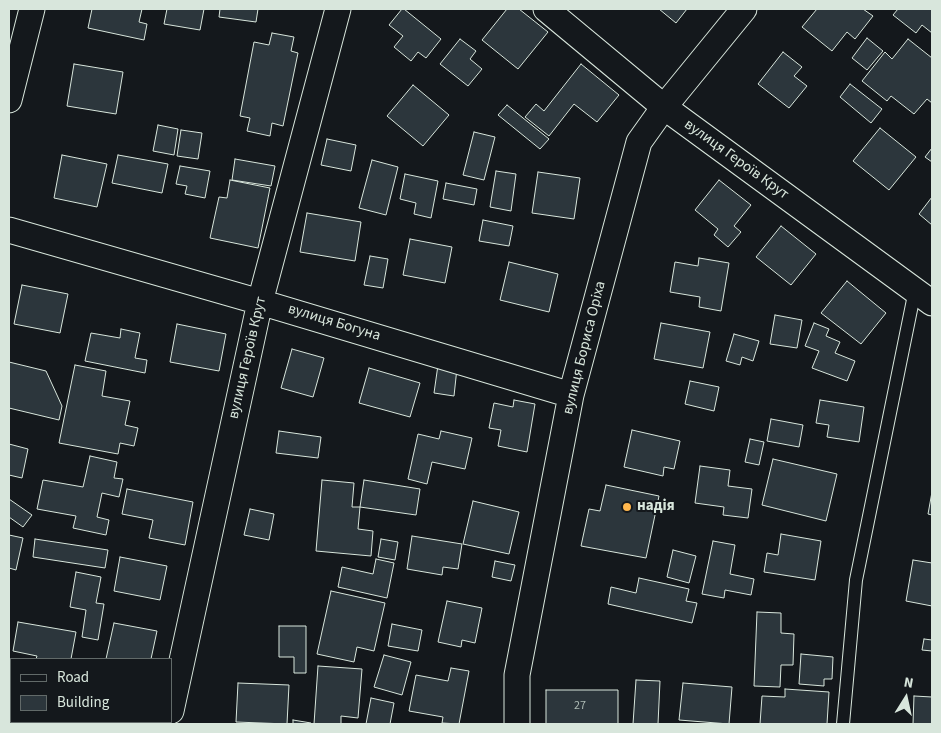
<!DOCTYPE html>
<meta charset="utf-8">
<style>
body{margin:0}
#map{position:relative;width:941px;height:733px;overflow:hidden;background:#14181c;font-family:"Source Sans 3",sans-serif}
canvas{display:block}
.frame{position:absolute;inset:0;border:10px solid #d8e6dc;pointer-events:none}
.legend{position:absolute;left:10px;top:658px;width:162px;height:65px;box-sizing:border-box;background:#14181c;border:1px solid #626a69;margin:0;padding:6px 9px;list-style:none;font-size:15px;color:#d8e6dc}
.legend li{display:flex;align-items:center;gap:10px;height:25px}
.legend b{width:25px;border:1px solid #626a69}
.north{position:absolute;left:881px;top:673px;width:50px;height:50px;-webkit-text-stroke:4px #14181c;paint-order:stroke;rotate:10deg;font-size:14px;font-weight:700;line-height:20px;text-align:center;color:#d8e6dc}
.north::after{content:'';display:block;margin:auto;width:18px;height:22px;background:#d8e6dc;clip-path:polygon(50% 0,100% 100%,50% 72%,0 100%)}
</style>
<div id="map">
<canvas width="941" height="733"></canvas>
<div class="frame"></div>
<ul class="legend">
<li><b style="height:6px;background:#14181c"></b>Road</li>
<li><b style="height:14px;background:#2c363c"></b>Building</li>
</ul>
<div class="north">N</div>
</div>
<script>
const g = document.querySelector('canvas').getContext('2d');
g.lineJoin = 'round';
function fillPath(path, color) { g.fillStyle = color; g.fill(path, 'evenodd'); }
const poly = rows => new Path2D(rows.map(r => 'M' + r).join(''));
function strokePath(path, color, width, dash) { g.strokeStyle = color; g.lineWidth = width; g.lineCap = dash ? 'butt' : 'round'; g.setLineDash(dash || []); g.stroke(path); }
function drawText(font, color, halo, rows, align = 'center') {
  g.font = font + ' "Source Sans 3",sans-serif'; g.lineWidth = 4; g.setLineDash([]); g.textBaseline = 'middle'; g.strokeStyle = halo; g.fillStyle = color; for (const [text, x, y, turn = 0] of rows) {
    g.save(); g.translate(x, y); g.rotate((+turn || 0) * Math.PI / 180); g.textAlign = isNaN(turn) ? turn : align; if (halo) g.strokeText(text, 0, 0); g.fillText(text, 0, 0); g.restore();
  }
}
const building = poly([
 [92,9,142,9,139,22,147,24,144,40,88,28,92,9],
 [167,9,204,9,200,30,164,24,167,9],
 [220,9,258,9,256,22,219,17,220,9],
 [402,9,404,9,441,39,426,58,418,52,411,61,394,47,403,36,389,25,402,9],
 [507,9,519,9,548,32,518,69,482,40,507,9],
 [659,9,687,9,676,23,659,9],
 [817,9,863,9,873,16,855,39,847,32,832,51,802,27,817,9],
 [898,9,932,9,932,33,922,25,916,33,893,15,898,9],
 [272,33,294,37,291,51,298,53,283,126,272,123,270,136,247,131,250,118,240,116,254,42,269,45,272,33],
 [867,38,883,51,867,70,852,58,867,38],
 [460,39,476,51,470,59,482,69,468,86,440,64,460,39],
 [908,39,932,58,932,103,927,99,914,114,891,96,887,101,862,81,885,52,892,59,908,39],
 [783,52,802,67,794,76,807,86,789,108,758,84,783,52],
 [74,64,123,72,116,114,67,106,74,64],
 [581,64,619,95,597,122,574,104,549,136,525,117,536,104,544,111,581,64],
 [850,84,882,109,871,123,840,97,850,84],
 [413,85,449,115,423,146,387,116,413,85],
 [507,105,549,139,540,149,498,115,507,105],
 [158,125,178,129,174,155,153,151,158,125],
 [880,128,916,157,889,190,853,161,880,128],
 [181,130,202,133,198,159,177,156,181,130],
 [474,132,495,137,484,180,463,175,474,132],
 [327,139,356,145,351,171,321,165,327,139],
 [932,148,932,162,925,157,932,148],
 [62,155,107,164,97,207,54,198,62,155],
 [118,155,168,164,162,193,112,183,118,155],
 [235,159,275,166,271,186,232,180,235,159],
 [372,160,398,167,386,215,359,208,372,160],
 [180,166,210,171,205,198,185,194,187,186,176,184,180,166],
 [496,171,516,174,511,211,490,207,496,171],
 [538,172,580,178,574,219,532,213,538,172],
 [405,174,438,181,431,218,414,214,416,203,400,199,405,174],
 [230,180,270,188,258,248,210,238,219,197,227,198,230,180],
 [719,180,751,205,734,226,741,232,728,247,714,235,718,229,695,210,719,180],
 [446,183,477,189,474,205,443,199,446,183],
 [932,197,932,225,919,214,932,197],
 [307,213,361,222,355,261,300,252,307,213],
 [483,220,513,226,509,246,479,241,483,220],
 [781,226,816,254,791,285,756,257,781,226],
 [410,239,452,247,445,283,403,275,410,239],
 [370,256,388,259,383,288,364,285,370,256],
 [699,258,729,263,721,311,699,307,700,297,670,292,675,262,698,266,699,258],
 [509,262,558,274,549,312,500,300,509,262],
 [847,281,886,313,861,344,821,313,847,281],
 [22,285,68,294,60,333,14,324,22,285],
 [775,315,802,320,797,348,770,344,775,315],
 [661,323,710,332,703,368,654,359,661,323],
 [814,323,829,329,826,336,840,342,835,353,855,361,847,381,812,368,819,351,805,346,814,323],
 [177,324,226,334,219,371,170,362,177,324],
 [121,329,140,333,135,358,147,360,145,373,85,361,91,333,120,338,121,329],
 [734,334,759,341,753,361,742,357,740,365,726,361,734,334],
 [292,349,324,358,313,397,281,388,292,349],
 [9,362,46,371,62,406,59,420,9,408,9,362],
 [75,365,106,371,102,396,130,401,125,425,138,428,134,446,120,443,118,454,59,443,75,365],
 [438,365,457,368,454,396,434,393,438,365],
 [369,368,420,383,410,417,359,403,369,368],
 [690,381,719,387,714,411,685,404,690,381],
 [514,400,535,404,527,452,498,446,501,430,489,428,494,403,513,407,514,400],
 [820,400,864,407,859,442,827,437,829,425,816,423,820,400],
 [771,419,803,425,799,447,767,441,771,419],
 [632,430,680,441,674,469,664,467,663,476,624,467,632,430],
 [279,431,321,437,318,458,276,453,279,431],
 [441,431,472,438,465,469,432,462,427,484,408,479,418,434,439,439,441,431],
 [750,439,764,442,759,465,745,462,750,439],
 [9,444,28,449,22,478,9,475,9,479,9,444],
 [90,456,117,462,114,478,123,479,119,497,102,493,97,517,109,520,106,535,73,528,76,516,37,509,43,480,83,487,90,456],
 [773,459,837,474,826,521,762,505,773,459],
 [700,466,730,470,728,486,752,489,748,518,723,515,724,507,695,503,700,466],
 [322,480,354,483,352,507,360,507,358,529,373,531,371,556,316,551,322,480],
 [364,480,420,489,416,515,360,507,364,480],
 [606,485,659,496,646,558,581,546,589,509,600,511,606,485],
 [127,489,193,502,185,545,149,538,153,520,122,514,127,489],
 [932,492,932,515,928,514,932,492],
 [9,499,32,515,23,527,9,517,9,499],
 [473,501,519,512,509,554,463,544,473,501],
 [250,509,274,514,269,540,244,535,250,509],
 [781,534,821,541,815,580,764,572,767,553,778,555,781,534],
 [9,535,23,538,16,570,9,568,9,535],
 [412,536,462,544,458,569,443,567,442,575,407,569,412,536],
 [35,539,108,550,105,568,33,557,35,539],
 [381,539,398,542,395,560,378,557,381,539],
 [713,541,735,545,730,574,754,579,751,595,725,590,724,598,702,594,713,541],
 [673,550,696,556,689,583,667,577,673,550],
 [120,557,167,566,160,600,114,591,120,557],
 [376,559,394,563,387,598,338,587,342,567,373,574,376,559],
 [913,560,932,563,932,606,906,601,913,560],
 [495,561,515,565,511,581,492,577,495,561],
 [76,572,101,577,96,603,104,604,98,640,82,637,86,610,70,607,76,572],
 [639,578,689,589,686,601,697,603,692,623,608,604,611,587,636,593,639,578],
 [331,591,385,603,374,651,357,647,354,662,317,654,331,591],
 [447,601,482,608,475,643,462,640,461,647,438,642,447,601],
 [757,612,781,613,781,633,794,634,793,665,781,665,780,687,754,686,757,612],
 [18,622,76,632,71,659,36,659,37,656,13,651,18,622],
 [114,623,157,631,151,659,106,659,114,623],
 [392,624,422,630,418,651,388,646,392,624],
 [279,626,306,626,306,673,294,673,294,657,279,657,279,626],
 [924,639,932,640,932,651,922,650,924,639],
 [801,654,833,657,832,679,824,679,824,686,799,684,801,654],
 [384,655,411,662,402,695,374,687,384,655],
 [318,666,362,669,358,718,341,716,341,724,314,724,318,666],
 [451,668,469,671,459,724,442,723,443,717,409,711,416,675,448,681,451,668],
 [9,672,11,672,11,716,9,716,9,672],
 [636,680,660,681,658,724,633,724,636,680],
 [238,683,289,685,287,724,236,722,238,683],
 [683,683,732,687,729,724,679,720,683,683],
 [785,689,829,692,827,724,760,724,762,696,785,697,785,689],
 [546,690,618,690,618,724,546,724,546,690],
 [914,696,932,697,932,724,913,724,914,696],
 [371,698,394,703,390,724,366,724,371,698],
 [293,720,311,723,310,724,293,724,293,720]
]);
fillPath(building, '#2c363c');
strokePath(building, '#d8e6dc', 1);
const lane = poly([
 [843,724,856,580,915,290]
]);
const street = poly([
 [546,9,664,107,932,303],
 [9,100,32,9],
 [9,230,260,302,571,395],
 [171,711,260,302,338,9],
 [517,724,517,675,571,395,639,142,664,107,744,9]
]);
strokePath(lane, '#d8e6dc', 14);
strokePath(street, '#d8e6dc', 27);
strokePath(lane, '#14181c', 12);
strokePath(street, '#14181c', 25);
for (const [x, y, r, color] of [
 [627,507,5,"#ffb74d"]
]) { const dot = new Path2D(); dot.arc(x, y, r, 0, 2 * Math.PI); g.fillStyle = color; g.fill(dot); strokePath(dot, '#14181c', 2); }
drawText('12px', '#adbab4', null, [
 ["27",580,706]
]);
drawText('15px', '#d8e6dc', '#14181c', [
 ["вулиця Героїв Крут",736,160,36],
 ["вулиця Богуна",334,323,17],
 ["вулиця Бориса Оріха",585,348,-76],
 ["вулиця Героїв Крут",248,358,-77]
]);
drawText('bold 15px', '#d8e6dc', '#14181c', [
 ["надія",637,507]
], 'left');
</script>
